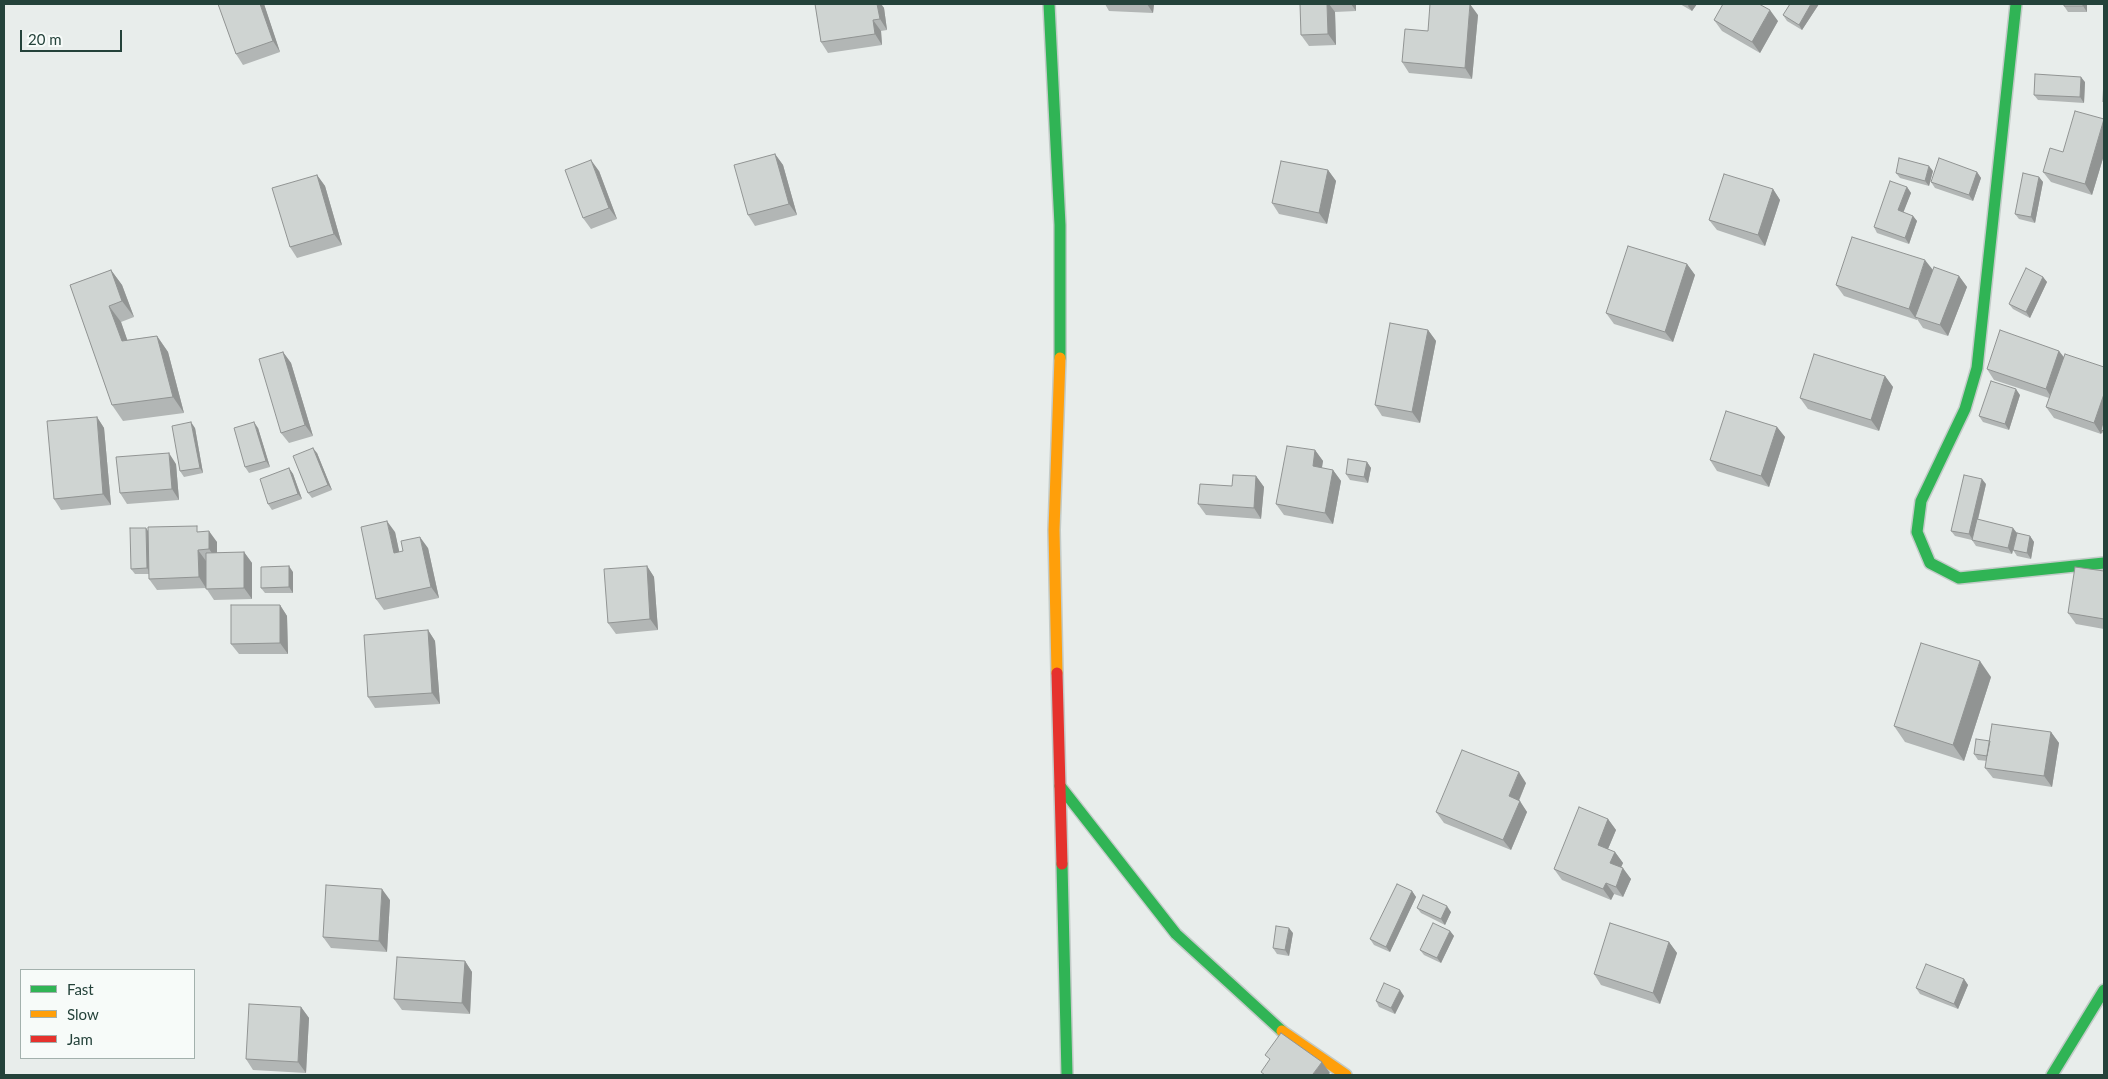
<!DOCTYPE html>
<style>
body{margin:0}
#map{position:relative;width:2108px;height:1079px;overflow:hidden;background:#e8edeb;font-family:Lato,sans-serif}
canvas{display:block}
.frame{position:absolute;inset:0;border:5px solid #24423a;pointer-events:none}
.legend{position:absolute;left:20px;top:969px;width:175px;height:90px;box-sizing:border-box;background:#f7fbf9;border:1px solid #a3b1ad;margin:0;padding:6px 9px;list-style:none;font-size:15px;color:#24423a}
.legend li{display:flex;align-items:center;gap:10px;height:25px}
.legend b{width:25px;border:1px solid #a3b1ad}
.scale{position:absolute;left:20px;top:30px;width:102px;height:22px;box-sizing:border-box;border:2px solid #24423a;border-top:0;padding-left:6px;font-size:15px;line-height:18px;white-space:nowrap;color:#24423a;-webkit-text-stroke:4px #f7fbf9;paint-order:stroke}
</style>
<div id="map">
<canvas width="2108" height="1079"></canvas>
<div class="frame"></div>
<ul class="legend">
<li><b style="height:6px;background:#30b455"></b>Fast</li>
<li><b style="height:6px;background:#ff9f0a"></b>Slow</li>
<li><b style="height:6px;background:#e5322d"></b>Jam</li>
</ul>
<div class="scale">20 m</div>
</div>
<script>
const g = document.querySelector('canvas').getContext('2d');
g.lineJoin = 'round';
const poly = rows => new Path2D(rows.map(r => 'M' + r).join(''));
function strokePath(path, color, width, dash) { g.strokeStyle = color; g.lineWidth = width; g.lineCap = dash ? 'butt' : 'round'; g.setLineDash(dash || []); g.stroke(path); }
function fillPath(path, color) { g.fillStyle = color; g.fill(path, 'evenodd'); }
const fast = poly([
 [1049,4,1060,225,1060,358],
 [2016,4,1977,368,1965,409,1921,501,1917,532,1930,563,1959,578,2104,563],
 [1060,786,1176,934,1282,1031],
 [1062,864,1067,1075],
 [2052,1075,2104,990]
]);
const slow = poly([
 [1057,673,1054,530,1060,358],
 [1282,1031,1346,1075]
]);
const jam = poly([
 [1057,673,1062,864]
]);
strokePath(fast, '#c3cbc8', 14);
strokePath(slow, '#c3cbc8', 14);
strokePath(jam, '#c3cbc8', 14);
strokePath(fast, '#30b455', 11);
strokePath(slow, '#ff9f0a', 11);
strokePath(jam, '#e5322d', 11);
fillPath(poly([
 [218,4,264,4,280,52,243,65,236,54],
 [815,4,881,4,884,8,887,30,881,31,882,45,828,53,821,42],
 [1105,4,1154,4,1153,13,1109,11],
 [1300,4,1356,4,1356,11,1335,12,1336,45,1309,46,1301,35],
 [1680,4,1697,4,1692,11],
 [1790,4,1819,4,1802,30,1787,21,1783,15],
 [2087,4,2087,12,2068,12,2064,6],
 [1478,15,1472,79,1409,73,1402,62,1428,31],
 [1714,20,1778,21,1760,53,1722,31],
 [2085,82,2084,103,2038,100,2034,95],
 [2104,120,2104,155,2092,195,2051,182,2043,172,2063,152],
 [775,154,783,165,797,215,755,226,748,215],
 [1328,170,1336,181,1327,224,1279,214,1272,203],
 [599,171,617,219,591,229,583,218],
 [1933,171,1929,186,1900,178,1896,173],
 [1977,172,1981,178,1973,201,1935,188,1931,182],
 [317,175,325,186,342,245,297,258,290,247],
 [2039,177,2043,182,2035,223,2019,219,2015,214],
 [1907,187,1911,193,1903,212,1913,216,1917,221,1909,244,1877,233,1874,227],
 [1773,189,1780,200,1765,246,1717,230,1709,220],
 [1687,264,1695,275,1673,342,1614,324,1606,313],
 [111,270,122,285,134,317,121,322,127,340,157,336,168,352,184,413,123,421,112,405,70,285],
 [1959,276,1967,287,1948,336,1923,328,1917,319,1917,320,1844,296,1836,285],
 [2043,277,2047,282,2030,318,2013,309,2009,304],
 [1428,330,1436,341,1420,423,1382,416,1375,405],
 [2059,351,2064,357,2104,367,2104,435,2102,432,2101,434,2054,418,2046,407,2049,398,1994,380,1987,369],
 [283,352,291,363,313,436,289,443,281,433],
 [1885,376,1893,387,1879,431,1808,409,1800,398],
 [2020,395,2009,430,1983,422,1979,416],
 [97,417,104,428,111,505,61,510,54,499],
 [1777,427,1785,437,1769,487,1717,471,1710,460],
 [195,428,203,473,184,477,180,471],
 [258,428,270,467,249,473,245,467],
 [1315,450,1323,461,1322,468,1333,470,1341,481,1333,524,1284,515,1276,504],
 [317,453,332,490,312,498,308,493],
 [1367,462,1371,468,1368,483,1350,480,1346,474],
 [176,464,179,500,127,504,120,493],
 [289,468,293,474,302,499,272,510,268,504],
 [1256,476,1264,487,1261,519,1206,515,1198,504,1232,486],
 [1986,484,1978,520,2017,533,2012,554,1976,546,1972,540,1955,536,1951,531],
 [148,530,201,532,217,542,217,553,244,552,252,563,252,599,214,600,206,588,157,590,149,579,149,574,135,574,131,569],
 [395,532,399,552,428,548,439,598,384,610,376,599],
 [2030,536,2034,542,2031,559,2017,556,2013,550],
 [647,566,654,577,658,630,616,634,608,623],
 [2104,571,2104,629,2076,624,2068,613],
 [293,572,293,593,265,593,261,588],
 [280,605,287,616,288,654,239,654,231,644],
 [428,630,435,641,440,704,375,708,368,697],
 [1991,677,1964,761,1905,742,1894,726],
 [2051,732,2059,743,2052,787,1993,778,1985,768,1987,761,1978,760,1974,754,1990,741],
 [1526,783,1519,801,1527,812,1511,850,1444,823,1436,812],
 [1608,819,1616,830,1608,849,1615,852,1623,863,1621,867,1631,879,1623,897,1614,894,1611,900,1562,880,1554,869],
 [1412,891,1416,897,1390,952,1374,945,1370,939],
 [390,900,387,952,331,948,323,937],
 [1417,908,1451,912,1445,925,1421,913],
 [1450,931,1454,936,1441,963,1424,955,1420,950],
 [1293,933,1289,956,1277,954,1273,948],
 [1669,942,1677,953,1660,1004,1601,985,1594,974],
 [465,961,472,972,470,1014,402,1010,394,999],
 [1964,979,1968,985,1958,1009,1920,994,1916,988],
 [1404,996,1395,1014,1379,1007,1376,1001],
 [301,1007,309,1018,306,1073,253,1070,246,1059]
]), '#b2b6b5');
fillPath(poly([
 [260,4,264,4,280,52,273,41],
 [877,4,881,4,884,8,887,30,880,19],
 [1147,4,1154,4,1153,13],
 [1327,4,1329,4,1335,12,1336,45,1328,34],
 [1351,4,1356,4,1356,11],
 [1470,4,1478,15,1472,79,1465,68],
 [1689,4,1697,4,1692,11,1688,6],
 [1811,4,1819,4,1802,30,1799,25],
 [2083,4,2087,4,2087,12,2083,6],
 [1770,10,1778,21,1760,53,1752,42],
 [873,20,881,31,882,45,875,34],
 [2081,77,2085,82,2084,103,2080,97],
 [2104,120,2104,155,2092,195,2085,184],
 [775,154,783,165,797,215,789,204],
 [591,160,599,171,617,219,609,208],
 [1929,166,1933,171,1929,186,1925,181],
 [1328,170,1336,181,1327,224,1319,213],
 [1977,172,1981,178,1973,201,1969,195],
 [317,175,325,186,342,245,334,234],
 [2039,177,2043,182,2035,223,2031,217],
 [1907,187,1911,193,1902,216,1898,210],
 [1773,189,1780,200,1765,246,1758,235],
 [1913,216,1917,221,1909,244,1905,238],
 [1925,260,1933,270,1915,317,1917,320,1909,309],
 [1687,264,1695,275,1673,342,1665,332],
 [111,270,122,285,134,317,122,301],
 [1959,276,1967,287,1948,336,1940,325],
 [2043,277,2047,282,2030,318,2026,312],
 [109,306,121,322,133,356,122,341],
 [1428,330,1436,341,1420,423,1412,412],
 [157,336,168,352,184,413,173,397],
 [2059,351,2067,362,2053,400,2046,389],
 [283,352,291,363,313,436,305,425],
 [1885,376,1893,387,1879,431,1871,420],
 [2016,389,2020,395,2009,430,2005,424],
 [2104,394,2104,426,2101,430,2102,432,2101,434,2094,423],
 [97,417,104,428,111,505,103,494],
 [191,422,195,428,203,473,200,468],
 [254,422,258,428,270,467,266,461],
 [1777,427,1785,437,1769,487,1761,476],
 [313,448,317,453,332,490,328,485],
 [1315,450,1323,461,1320,477,1313,466],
 [169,453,176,464,179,500,172,489],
 [1367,462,1371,468,1368,483,1364,477],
 [289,468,293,474,302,499,298,494],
 [1333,470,1341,481,1333,524,1325,513],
 [1256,476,1264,487,1261,519,1254,508],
 [1982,479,1986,484,1973,540,1969,534],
 [387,521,395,532,402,564,394,553],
 [146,528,150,534,151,574,147,568],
 [2013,528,2017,533,2012,554,2008,548],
 [209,531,217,542,217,560,209,549],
 [2030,536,2034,542,2031,559,2027,553],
 [420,537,428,548,439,598,431,587],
 [198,550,206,561,206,588,199,577],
 [244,552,252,563,252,599,244,588],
 [289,566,293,572,293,593,289,587],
 [647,566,654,577,658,630,650,619],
 [280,605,287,616,288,654,280,643],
 [428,630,435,641,440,704,432,693],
 [1980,661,1991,677,1964,761,1953,745],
 [2051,732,2059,743,2052,787,2044,776],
 [1519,772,1526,783,1516,807,1509,796],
 [1520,801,1527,812,1511,850,1503,840],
 [1608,819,1616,830,1605,856,1598,845],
 [1615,852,1623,863,1618,874,1610,863],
 [1623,868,1631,879,1623,897,1616,887],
 [1606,883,1614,894,1611,900,1603,889],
 [382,889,390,900,387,952,379,941],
 [1412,891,1416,897,1390,952,1386,947],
 [1447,906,1451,912,1445,925,1441,919],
 [1289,928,1293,933,1289,956,1285,950],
 [1450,931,1454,936,1441,963,1437,958],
 [1669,942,1677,953,1660,1004,1653,993],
 [465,961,472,972,470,1014,462,1003],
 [1964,979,1968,985,1958,1009,1954,1004],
 [1400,990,1404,996,1395,1014,1391,1008],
 [301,1007,309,1018,306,1073,298,1062],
 [1322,1062,1330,1073,1328,1075,1314,1075,1313,1074]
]), '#919493');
const building = poly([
 [218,4,260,4,273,41,236,54,218,4],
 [815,4,877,4,880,19,873,20,875,34,821,42,815,4],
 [1300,4,1327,4,1328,34,1301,35,1300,4],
 [1430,4,1470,4,1465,68,1402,62,1405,29,1428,31,1430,4],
 [1723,4,1759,4,1770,10,1752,42,1714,20,1723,4],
 [1790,4,1811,4,1799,25,1783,15,1790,4],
 [2064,4,2083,4,2083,6,2064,6,2064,4],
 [2035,74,2081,77,2080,97,2034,95,2035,74],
 [2104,76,2104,102,2103,102,2104,76],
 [2075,111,2104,119,2085,184,2043,172,2050,148,2063,152,2075,111],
 [775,154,789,204,748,215,734,165,775,154],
 [1899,158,1929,166,1925,181,1896,173,1899,158],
 [1939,158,1977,172,1969,195,1931,182,1939,158],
 [591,160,609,208,583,218,565,170,591,160],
 [1281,161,1328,170,1319,213,1272,203,1281,161],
 [2023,173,2039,177,2031,217,2015,214,2023,173],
 [1724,174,1773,189,1758,235,1709,220,1724,174],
 [317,175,334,234,290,247,272,188,317,175],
 [1890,181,1907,187,1898,210,1913,216,1905,238,1874,227,1890,181],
 [1852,237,1925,260,1909,309,1836,285,1852,237],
 [1628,246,1687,264,1665,332,1606,313,1628,246],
 [1934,267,1959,276,1940,325,1915,317,1934,267],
 [2026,268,2043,277,2026,312,2009,304,2026,268],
 [111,270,122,301,109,306,122,341,157,336,173,397,112,405,70,285,111,270],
 [1390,323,1428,330,1412,412,1375,405,1390,323],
 [2000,330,2059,351,2046,389,1987,369,2000,330],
 [283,352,305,425,281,433,259,359,283,352],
 [1814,354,1885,376,1871,420,1800,398,1814,354],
 [2065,354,2104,367,2104,394,2094,423,2046,407,2065,354],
 [1991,381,2016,389,2005,424,1979,416,1991,381],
 [1726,411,1777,427,1761,476,1710,460,1726,411],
 [97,417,103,494,54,499,47,421,97,417],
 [2104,419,2104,431,2101,430,2104,419],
 [191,422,200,468,180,471,172,426,191,422],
 [254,422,266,461,245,467,234,428,254,422],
 [1287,446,1315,450,1313,466,1333,470,1325,513,1276,504,1287,446],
 [313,448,328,485,308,493,293,456,313,448],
 [169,453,172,489,120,493,116,457,169,453],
 [1348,459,1367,462,1364,477,1346,474,1348,459],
 [289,468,298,494,268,504,260,479,289,468],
 [1233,475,1256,476,1254,508,1198,504,1200,484,1232,486,1233,475],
 [1964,475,1982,479,1969,534,1951,531,1964,475],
 [1977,519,2013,528,2008,548,1972,540,1977,519],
 [387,521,394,553,403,551,401,541,420,537,431,587,376,599,361,527,387,521],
 [197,526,197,532,209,531,209,549,198,550,199,577,149,579,148,527,197,526],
 [130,528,146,528,147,568,131,569,130,528],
 [2017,533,2030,536,2027,553,2013,550,2017,533],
 [244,552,244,588,206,589,206,553,244,552],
 [289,566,289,587,261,588,261,567,289,566],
 [647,566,650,619,608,623,604,569,647,566],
 [2075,567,2104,571,2104,619,2068,613,2075,567],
 [231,605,280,605,280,643,231,644,231,605],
 [428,630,432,693,368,697,364,635,428,630],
 [1921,643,1980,661,1953,745,1894,726,1921,643],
 [1992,724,2051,732,2044,776,1985,768,1992,724],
 [1976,739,1990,741,1987,756,1974,754,1976,739],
 [1462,750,1519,772,1509,796,1520,801,1503,840,1436,812,1462,750],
 [1579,807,1608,819,1598,845,1615,852,1610,863,1623,868,1616,887,1606,883,1603,889,1554,869,1579,807],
 [1397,884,1412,891,1386,947,1370,939,1397,884],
 [326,885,382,889,379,941,323,937,326,885],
 [1423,895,1447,906,1441,919,1417,908,1423,895],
 [1433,923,1450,931,1437,958,1420,950,1433,923],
 [1610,923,1669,942,1653,993,1594,974,1610,923],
 [1276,926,1289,928,1285,950,1273,948,1276,926],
 [397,957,465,961,462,1003,394,999,397,957],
 [1926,964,1964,979,1954,1004,1916,988,1926,964],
 [1384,983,1400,990,1391,1008,1376,1001,1384,983],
 [249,1004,301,1007,298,1062,246,1059,249,1004],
 [1281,1033,1322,1062,1313,1074,1315,1075,1265,1075,1261,1072,1270,1059,1265,1055,1281,1033]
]);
fillPath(building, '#cfd4d2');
strokePath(building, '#919493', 1);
</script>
